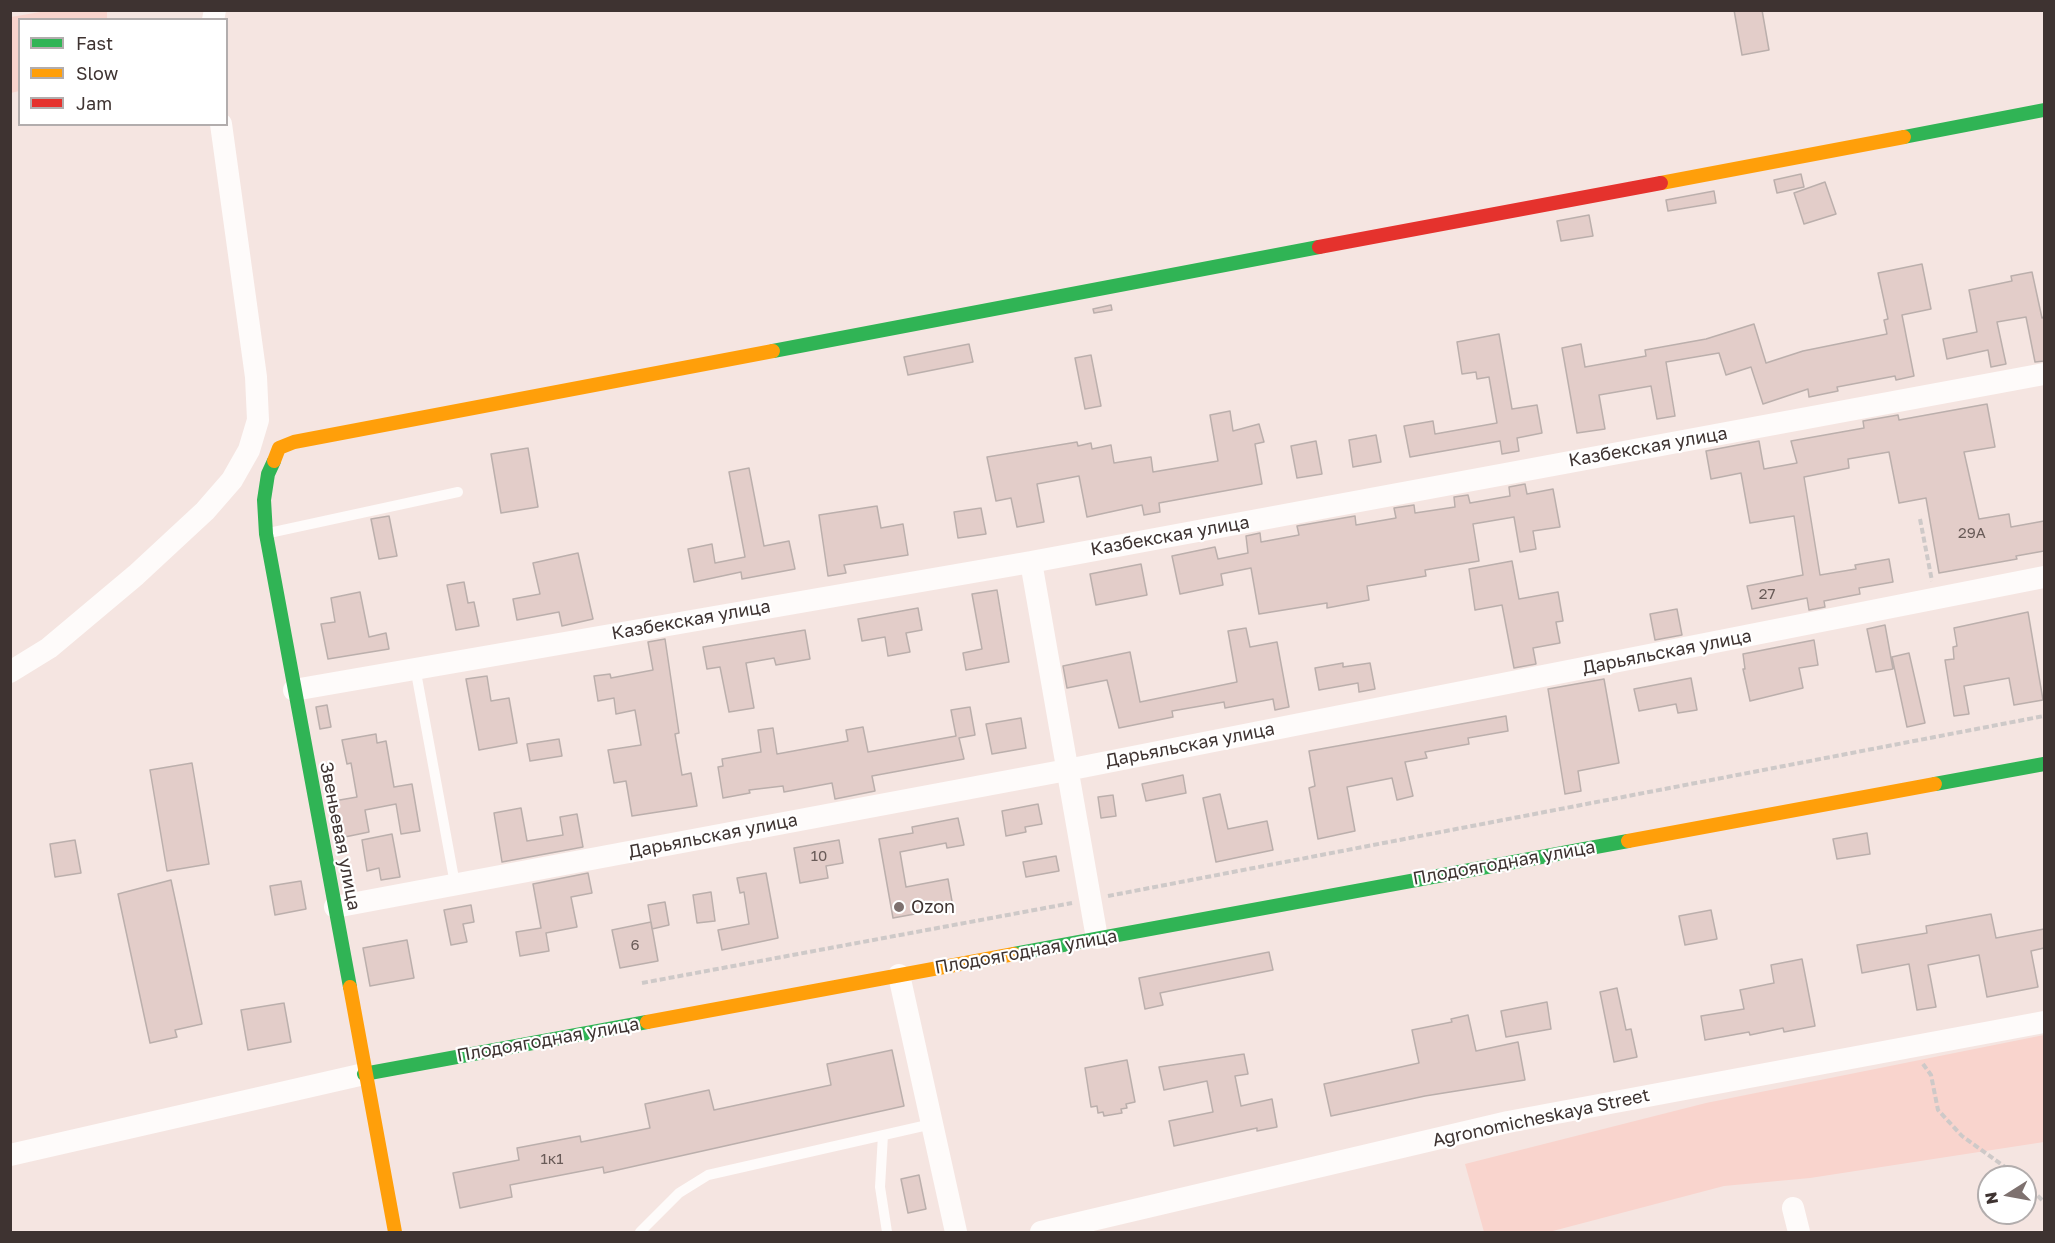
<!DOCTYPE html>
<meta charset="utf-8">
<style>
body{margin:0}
#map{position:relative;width:2055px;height:1243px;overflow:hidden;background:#f5e5e1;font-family:"Golos Text",sans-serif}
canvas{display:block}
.frame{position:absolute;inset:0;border:12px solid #3e3331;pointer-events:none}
.legend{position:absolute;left:18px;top:18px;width:210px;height:108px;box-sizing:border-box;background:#fff;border:2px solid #b2adad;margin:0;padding:8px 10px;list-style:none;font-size:18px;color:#3e3331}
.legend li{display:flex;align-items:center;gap:12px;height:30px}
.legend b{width:30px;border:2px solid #b2adad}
.north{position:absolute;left:1977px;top:1165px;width:60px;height:60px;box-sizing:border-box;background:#fff;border:2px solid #b2adad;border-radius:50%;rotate:259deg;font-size:16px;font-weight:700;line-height:24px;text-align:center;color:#3e3331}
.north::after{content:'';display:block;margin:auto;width:21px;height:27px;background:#7e716f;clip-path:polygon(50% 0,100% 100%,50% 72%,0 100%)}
</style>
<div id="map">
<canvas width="2055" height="1243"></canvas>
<div class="frame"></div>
<ul class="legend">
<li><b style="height:8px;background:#30b455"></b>Fast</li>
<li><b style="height:8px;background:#ff9f0a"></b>Slow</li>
<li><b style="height:8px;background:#e5322d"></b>Jam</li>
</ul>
<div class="north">N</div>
</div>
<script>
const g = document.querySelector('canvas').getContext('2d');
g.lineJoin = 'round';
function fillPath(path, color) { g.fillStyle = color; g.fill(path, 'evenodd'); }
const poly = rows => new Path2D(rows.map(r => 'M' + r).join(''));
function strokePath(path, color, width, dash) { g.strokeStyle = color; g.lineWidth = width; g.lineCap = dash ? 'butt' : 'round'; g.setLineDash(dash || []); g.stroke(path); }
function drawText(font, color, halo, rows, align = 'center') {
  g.font = font + ' "Golos Text",sans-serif'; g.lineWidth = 4.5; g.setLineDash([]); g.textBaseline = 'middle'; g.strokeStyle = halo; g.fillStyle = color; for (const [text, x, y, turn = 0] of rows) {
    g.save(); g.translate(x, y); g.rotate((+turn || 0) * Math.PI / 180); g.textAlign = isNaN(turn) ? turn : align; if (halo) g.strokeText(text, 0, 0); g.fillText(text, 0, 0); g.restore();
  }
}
fillPath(poly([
 [102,11,107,12,107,19,20,20,19,91,11,93,11,17,46,11],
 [2044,1035,2044,1142,1810,1178,1724,1186,1549,1232,1484,1232,1465,1164,1706,1103]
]), '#f9d4cd');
const building = poly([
 [1734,10,1762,10,1769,50,1742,55,1734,10],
 [1801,174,1804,187,1777,193,1774,180,1801,174],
 [1825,182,1836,214,1804,224,1794,193,1825,182],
 [1714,191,1716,203,1668,211,1666,200,1714,191],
 [1589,215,1593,236,1561,241,1557,221,1589,215],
 [1922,264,1931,309,1902,315,1914,376,1896,380,1895,376,1837,387,1838,391,1809,397,1808,389,1763,404,1751,367,1726,375,1719,353,1666,362,1675,416,1657,419,1651,386,1599,395,1605,429,1577,433,1562,348,1581,344,1585,367,1646,356,1645,350,1706,339,1754,324,1766,363,1803,351,1887,334,1884,320,1888,319,1878,273,1922,264],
 [2032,272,2042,318,2044,317,2044,361,2035,362,2026,317,1997,322,2006,364,1991,367,1988,350,1947,359,1943,339,1977,332,1969,290,2012,281,2011,276,2032,272],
 [1111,305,1112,310,1094,313,1093,309,1111,305],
 [1499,334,1512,409,1537,405,1542,433,1517,438,1519,451,1502,454,1500,441,1410,457,1404,426,1433,421,1435,434,1497,423,1489,377,1477,379,1476,372,1462,374,1457,342,1499,334],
 [969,344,973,362,908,375,904,357,969,344],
 [1091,355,1101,406,1085,409,1075,358,1091,355],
 [1987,404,1995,447,1964,452,1979,519,2009,514,2011,527,2044,521,2044,551,2016,556,2017,559,1939,573,1926,498,1899,503,1889,452,1848,459,1849,468,1804,477,1820,575,1856,569,1855,565,1889,559,1893,582,1859,588,1860,594,1824,601,1825,607,1809,610,1807,598,1752,609,1747,586,1803,575,1794,516,1750,523,1741,473,1711,479,1706,451,1759,441,1764,469,1797,463,1791,441,1864,428,1863,421,1898,415,1899,420,1987,404],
 [1230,411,1233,431,1259,424,1264,442,1255,444,1262,484,1159,503,1160,512,1144,515,1142,505,1087,517,1079,476,1037,484,1044,522,1017,527,1011,498,996,501,987,457,1077,442,1078,446,1091,443,1092,449,1111,445,1114,463,1151,457,1153,472,1218,461,1210,415,1230,411],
 [1376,435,1381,462,1353,467,1349,440,1376,435],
 [1316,441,1322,474,1297,478,1291,446,1316,441],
 [528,448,538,507,501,513,491,454,528,448],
 [749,468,764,546,789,541,795,569,742,579,741,572,694,582,688,549,712,544,715,563,745,557,729,472,749,468],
 [1525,484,1527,494,1553,489,1560,527,1533,531,1536,549,1520,552,1514,517,1473,524,1479,561,1425,570,1426,576,1367,586,1369,600,1327,608,1327,603,1259,614,1251,568,1221,574,1223,585,1180,594,1172,556,1215,547,1218,559,1248,553,1246,536,1260,533,1261,542,1299,535,1297,526,1355,516,1356,525,1396,518,1394,508,1414,505,1415,513,1455,507,1454,497,1468,495,1470,503,1510,496,1509,487,1525,484],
 [877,506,881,528,903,524,908,555,844,565,846,573,828,576,819,515,877,506],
 [981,508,986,534,958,538,954,512,981,508],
 [389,516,397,556,379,559,371,519,389,516],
 [578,553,593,619,562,626,559,612,517,620,513,599,540,594,533,563,578,553],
 [1512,561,1519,599,1558,592,1563,621,1556,622,1560,643,1533,648,1536,664,1514,668,1502,605,1475,610,1469,569,1512,561],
 [1141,564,1147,595,1096,605,1090,574,1141,564],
 [464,582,468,603,474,602,479,626,456,630,447,585,464,582],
 [997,590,1009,662,966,670,963,653,982,649,972,594,997,590],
 [360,592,369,637,386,633,389,649,328,659,321,624,335,622,331,598,360,592],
 [918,608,922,630,906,633,910,652,888,656,885,637,862,641,858,619,918,608],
 [1677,609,1682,635,1655,640,1650,614,1677,609],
 [2028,612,2043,700,2014,705,2009,678,1964,686,1969,714,1954,716,1945,660,1954,659,1953,647,1957,646,1954,628,2028,612],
 [1885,625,1893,669,1876,672,1867,629,1885,625],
 [1246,628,1250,647,1277,642,1289,707,1275,710,1273,699,1225,708,1224,702,1172,711,1173,717,1119,728,1107,680,1067,688,1063,666,1130,652,1140,702,1237,682,1228,631,1246,628],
 [805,630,810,659,776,665,774,658,746,663,754,708,729,712,720,667,707,669,703,647,805,630],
 [665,639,679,733,675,734,682,775,691,773,697,806,632,816,626,781,614,783,608,750,641,745,635,710,616,714,614,698,598,701,594,676,610,674,611,678,653,670,648,642,665,639],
 [1814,640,1818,665,1799,668,1803,688,1750,701,1743,669,1745,669,1743,654,1814,640],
 [1909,653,1925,723,1907,727,1892,657,1909,653],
 [1343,663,1343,667,1370,663,1375,689,1359,692,1358,683,1319,690,1315,668,1343,663],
 [487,676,491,701,509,698,517,743,479,750,466,679,487,676],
 [1691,678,1697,710,1678,713,1676,704,1639,711,1634,689,1691,678],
 [1604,679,1619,763,1578,771,1581,791,1565,794,1548,689,1604,679],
 [327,705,331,727,320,729,316,707,327,705],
 [970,707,975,735,959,738,964,759,872,776,875,791,835,799,832,783,784,792,783,786,749,790,750,793,723,798,718,767,723,766,722,759,761,752,758,730,773,728,777,754,848,741,846,730,863,727,868,752,956,736,951,710,970,707],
 [1506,716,1508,731,1468,738,1469,744,1425,752,1427,758,1405,762,1413,796,1397,800,1392,778,1347,787,1355,831,1318,839,1309,788,1315,786,1309,751,1506,716],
 [1021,718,1026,748,992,754,986,724,1021,718],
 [376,734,377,743,386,741,394,787,412,784,420,831,401,834,396,804,365,810,369,832,340,838,334,801,357,797,351,763,347,764,342,740,376,734],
 [559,739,562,756,530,761,527,744,559,739],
 [192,763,209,864,167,871,150,770,192,763],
 [1183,775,1186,793,1146,801,1142,784,1183,775],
 [1220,794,1228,829,1267,821,1273,850,1216,862,1203,798,1220,794],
 [1113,795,1116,816,1101,818,1098,797,1113,795],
 [1038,804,1042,824,1025,827,1026,832,1006,836,1002,811,1038,804],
 [521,808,527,841,563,835,560,817,577,814,583,847,502,862,494,813,521,808],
 [958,818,964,845,947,848,946,843,900,852,906,887,948,879,953,907,893,918,879,839,913,833,912,827,958,818],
 [1867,833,1870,854,1837,859,1833,839,1867,833],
 [392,834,400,877,381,880,379,868,367,871,362,840,392,834],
 [75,840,81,873,55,877,50,844,75,840],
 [839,840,843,863,826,866,828,878,800,883,794,848,839,840],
 [1056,856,1059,871,1026,877,1023,862,1056,856],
 [588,873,592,893,571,897,577,927,546,933,549,951,520,956,516,932,541,928,533,884,588,873],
 [766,873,778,938,722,950,718,930,749,924,744,892,740,893,737,878,766,873],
 [171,880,202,1024,175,1030,177,1037,150,1043,118,894,171,880],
 [301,881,306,909,275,915,270,886,301,881],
 [711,892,715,921,697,923,693,895,711,892],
 [665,902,669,925,652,929,648,905,665,902],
 [471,905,474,922,463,924,467,942,451,945,444,910,471,905],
 [1711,910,1717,939,1685,945,1679,916,1711,910],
 [1991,914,1996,938,2044,929,2044,948,2031,951,2038,987,1987,997,1979,955,1928,965,1936,1007,1917,1010,1909,964,1862,973,1857,945,1927,933,1926,926,1991,914],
 [651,922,658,961,620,968,612,930,651,922],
 [407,940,414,978,370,986,363,948,407,940],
 [1269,952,1273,970,1160,993,1163,1005,1145,1009,1139,978,1269,952],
 [1802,959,1815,1026,1784,1032,1783,1028,1750,1035,1749,1032,1705,1040,1701,1016,1744,1009,1740,990,1774,983,1771,965,1802,959],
 [1617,988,1626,1030,1631,1029,1637,1057,1614,1062,1600,992,1617,988],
 [1547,1002,1551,1029,1506,1037,1501,1011,1547,1002],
 [284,1003,291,1042,248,1050,241,1010,284,1003],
 [1468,1015,1476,1051,1518,1042,1525,1080,1425,1096,1331,1116,1324,1084,1419,1063,1412,1030,1452,1022,1451,1019,1468,1015],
 [892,1050,904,1106,604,1173,603,1167,510,1185,512,1197,460,1208,453,1173,519,1160,517,1148,580,1136,581,1142,650,1128,645,1104,709,1090,714,1110,831,1085,827,1064,892,1050],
 [1244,1054,1248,1074,1235,1076,1241,1106,1272,1099,1277,1127,1257,1131,1257,1128,1174,1146,1169,1121,1213,1112,1207,1081,1164,1090,1159,1067,1244,1054],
 [1127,1060,1135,1102,1126,1104,1127,1108,1121,1109,1122,1113,1104,1116,1103,1112,1098,1113,1097,1106,1091,1107,1085,1068,1127,1060],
 [919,1175,926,1209,908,1213,901,1179,919,1175]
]);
fillPath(building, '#e3cdc9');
strokePath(building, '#bbafac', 1.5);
strokePath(poly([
 [1920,519,1932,581],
 [1108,896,2044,716],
 [642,983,1072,903],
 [1923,1064,1931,1075,1938,1110,1962,1136,2019,1177],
 [2025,1183,2044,1202]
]), '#cec9c8', 4, [6, 3]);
strokePath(poly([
 [269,533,458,492],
 [415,667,455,884],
 [883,1135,880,1187,887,1232],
 [640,1232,679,1193,708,1175,932,1124]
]), '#fefbfa', 10);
strokePath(poly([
 [213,20,215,10],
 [1031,562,1097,938],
 [10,672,49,648,136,575,205,511,232,480,249,450,258,420,256,377,221,124],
 [294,690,1031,562,2044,374],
 [335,907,1067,770,2044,577],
 [899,975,956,1232],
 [10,1155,364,1074],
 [1793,1208,1799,1232],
 [1041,1232,1508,1122,2044,1022]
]), '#fefbfa', 22);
strokePath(poly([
 [1904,137,2044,110],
 [773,351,1319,247],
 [274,461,268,474,264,500,266,534,350,987],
 [1935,784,2044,764],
 [1014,954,1628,841],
 [364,1074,647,1022]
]), '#30b455', 14);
strokePath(poly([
 [1661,183,1904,137],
 [274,461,279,448,294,442,773,351],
 [1628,841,1935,784],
 [350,987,395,1232],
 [647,1022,1014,954]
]), '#ff9f0a', 14);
strokePath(poly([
 [1319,247,1661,183]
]), '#e5322d', 14);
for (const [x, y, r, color] of [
 [899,907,6,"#7e716f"]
]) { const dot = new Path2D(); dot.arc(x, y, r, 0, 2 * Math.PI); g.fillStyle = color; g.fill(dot); strokePath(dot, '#fff', 2); }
drawText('15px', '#695b58', null, [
 ["29А",1972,533],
 ["27",1767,594],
 ["10",819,856],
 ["6",635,945],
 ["1к1",552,1159]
]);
drawText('18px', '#3e3331', '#fff', [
 ["Казбекская улица",1648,447,-10],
 ["Казбекская улица",1170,536,-10],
 ["Казбекская улица",691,620,-10],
 ["Дарьяльская улица",1667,652,-11],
 ["Дарьяльская улица",1190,745,-11],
 ["Звеньевая улица",340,836,79],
 ["Дарьяльская улица",713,836,-11],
 ["Плодоягодная улица",1504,863,-10],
 ["Плодоягодная улица",1026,952,-10],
 ["Плодоягодная улица",548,1040,-10],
 ["Agronomicheskaya Street",1541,1118,-12]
]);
drawText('18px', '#3e3331', '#fff', [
 ["Ozon",911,907]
], 'left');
</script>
